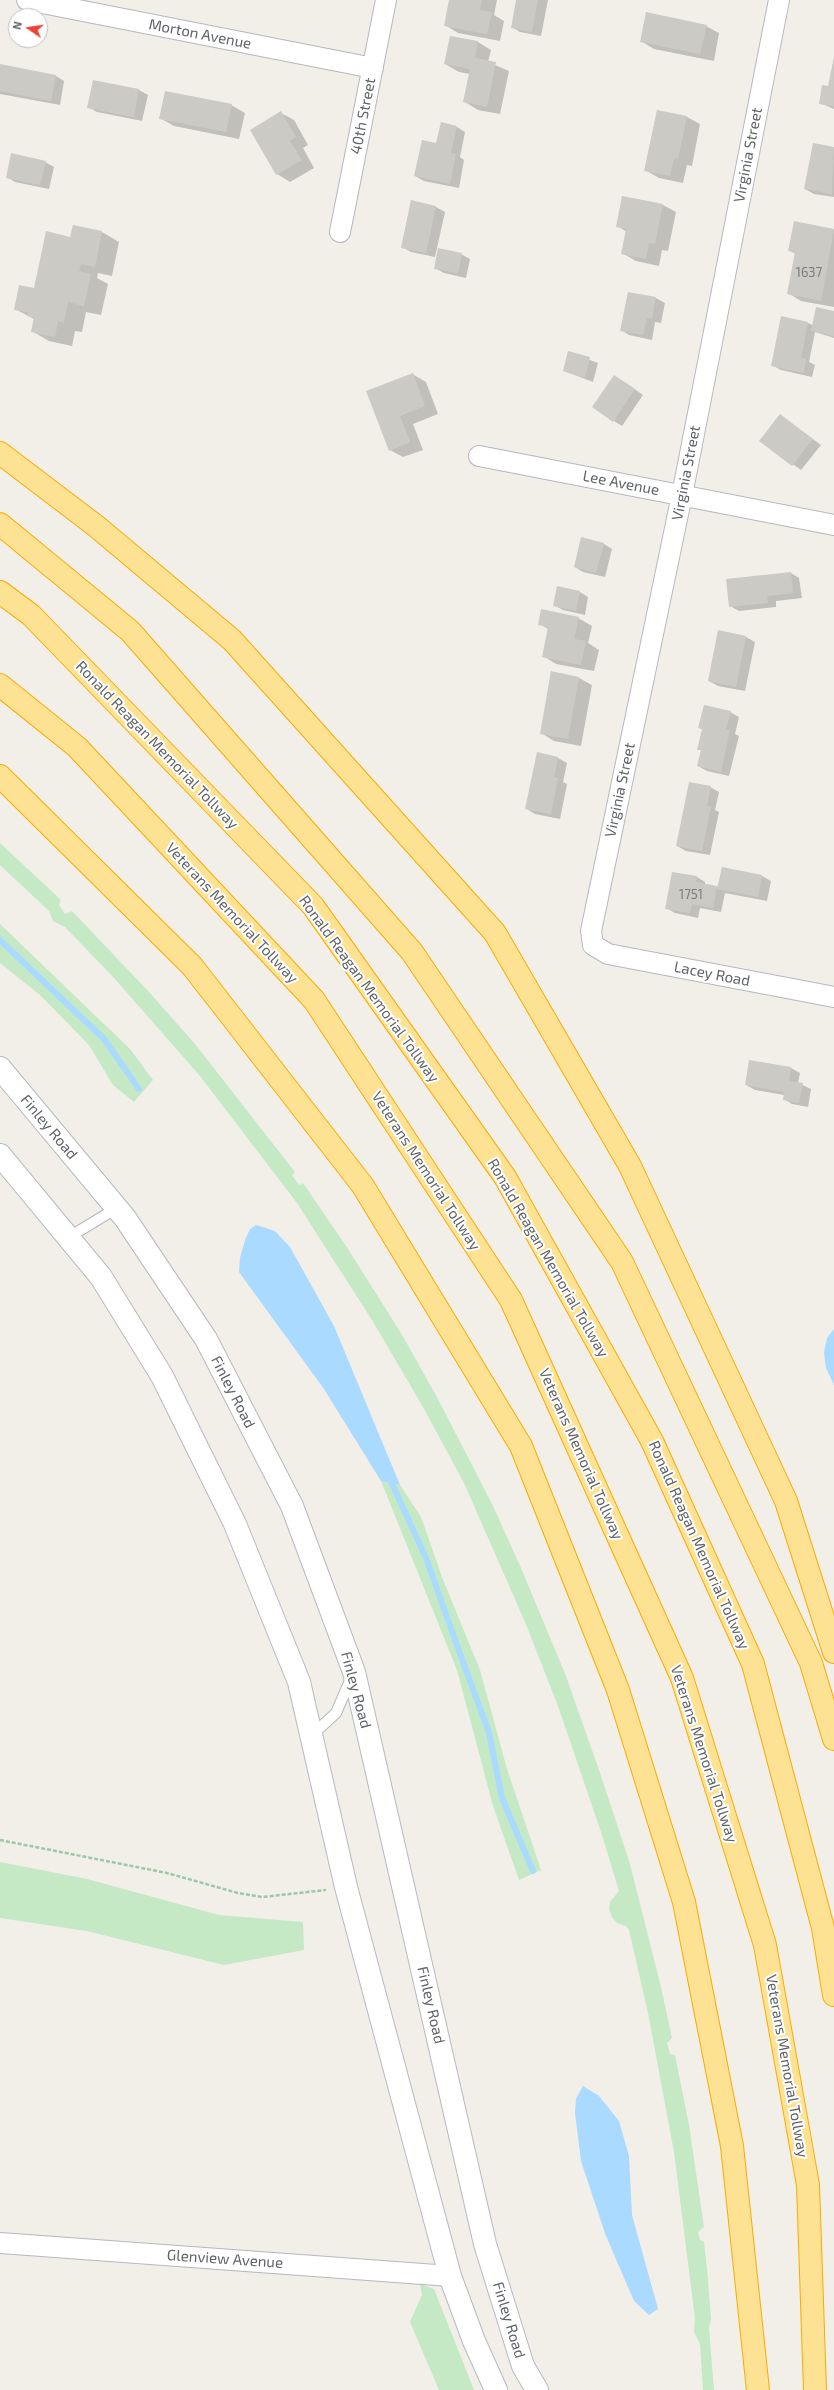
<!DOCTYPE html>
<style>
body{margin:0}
#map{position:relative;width:834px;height:2390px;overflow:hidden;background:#f1efe8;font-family:"Exo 2",sans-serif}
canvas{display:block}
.north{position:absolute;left:8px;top:8px;width:40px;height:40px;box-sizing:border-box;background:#fff;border:1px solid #bfc1c3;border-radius:50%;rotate:283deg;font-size:11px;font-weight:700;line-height:16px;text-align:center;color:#5f6368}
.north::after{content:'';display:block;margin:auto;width:14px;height:18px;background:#ea4335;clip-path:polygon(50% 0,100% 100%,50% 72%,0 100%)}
</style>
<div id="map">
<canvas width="834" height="2390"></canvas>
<div class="north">N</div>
</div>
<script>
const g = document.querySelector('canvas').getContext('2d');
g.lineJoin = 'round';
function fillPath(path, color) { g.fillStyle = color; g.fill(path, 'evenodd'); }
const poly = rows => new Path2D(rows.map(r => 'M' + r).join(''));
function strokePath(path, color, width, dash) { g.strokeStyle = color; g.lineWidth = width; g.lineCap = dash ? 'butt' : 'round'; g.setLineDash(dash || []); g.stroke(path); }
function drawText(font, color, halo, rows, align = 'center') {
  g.font = font + ' "Exo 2",sans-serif'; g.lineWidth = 4; g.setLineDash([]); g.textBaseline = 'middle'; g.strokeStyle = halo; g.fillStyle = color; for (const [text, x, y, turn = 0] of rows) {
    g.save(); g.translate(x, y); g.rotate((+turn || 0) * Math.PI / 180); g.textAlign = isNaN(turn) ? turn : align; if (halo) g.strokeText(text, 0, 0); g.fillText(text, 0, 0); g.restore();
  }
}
fillPath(poly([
 [0,843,61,900,59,905,65,914,72,911,149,992,195,1044,295,1172,292,1175,299,1185,303,1183,348,1249,401,1333,438,1399,493,1506,521,1568,566,1676,600,1773,630,1864,661,1987,672,2038,667,2043,670,2054,675,2055,689,2125,704,2227,698,2232,700,2240,704,2242,708,2280,711,2319,709,2328,714,2390,703,2390,700,2344,694,2332,695,2318,674,2152,648,2013,629,1930,626,1926,617,1923,612,1917,609,1909,610,1902,619,1891,602,1835,558,1706,525,1622,464,1483,423,1407,372,1320,297,1203,200,1076,115,979,65,927,53,921,49,911,0,865],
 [0,924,130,1049,153,1080,134,1102,113,1085,89,1045,40,995,0,963],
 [381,1481,400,1485,421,1517,442,1577,480,1670,507,1769,541,1870,519,1880,493,1806,457,1670],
 [0,1862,87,1879,219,1915,303,1922,304,1950,224,1965,87,1931,0,1918],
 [420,2284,434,2289,474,2390,439,2390,410,2322,422,2295]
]), '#c5e8c5');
fillPath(poly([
 [256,1225,275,1231,290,1247,334,1326,400,1485,381,1481,324,1389,239,1272,240,1258,245,1240,250,1229],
 [834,1329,834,1385,826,1368,824,1352,827,1338],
 [583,2086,599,2096,619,2121,629,2156,632,2215,658,2309,649,2315,634,2301,606,2236,581,2161,575,2113,576,2099]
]), '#aadaff');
fillPath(poly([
 [450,0,497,0,494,15,504,21,500,41,458,33,445,25],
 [517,0,548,0,541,36,520,32,512,27],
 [706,26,719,33,714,61,654,49,641,41],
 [478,42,491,50,488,62,509,71,500,114,478,110,465,102,470,74,459,72,445,64],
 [834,59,834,109,820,103,829,88],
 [0,65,56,76,64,81,60,105,0,94],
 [94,81,139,90,148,95,142,121,97,112,88,107],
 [231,105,245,113,239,139,174,126,160,118],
 [657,111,687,117,700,124,692,166,687,165,683,183,659,178,645,170],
 [281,113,294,120,308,145,303,148,314,168,290,182,277,174],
 [457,127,465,132,460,157,464,160,459,188,424,181,415,176,437,144],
 [814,144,834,148,834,197,814,194,805,189],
 [45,162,54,167,49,189,15,182,7,177],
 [411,201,436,207,445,212,435,257,411,252,402,247],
 [663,205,676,212,668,251,662,250,659,266,636,261,622,253,627,232,617,226],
 [795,222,834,230,834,307,801,301,788,293,796,254,790,251],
 [74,226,102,232,119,242,112,276,98,273,97,278,108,284,101,315,86,312,82,332,75,331,72,346,49,341,32,331,34,319,15,309,34,290,71,238],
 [461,254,470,259,466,278,444,273,435,268],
 [628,293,656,298,665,303,661,323,655,322,652,340,629,335,621,330],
 [834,312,834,338,815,332,809,362,815,365,812,377,781,370,772,365,808,323,814,326],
 [569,352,598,363,593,382,564,371],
 [412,374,426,382,438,414,413,424,423,450,403,457,390,450],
 [623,381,643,395,622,426,614,421],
 [780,415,821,445,801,470,760,441],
 [582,539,604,544,612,549,605,577,583,572,575,567],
 [791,573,799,578,802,598,776,601,776,607,739,611,730,606],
 [580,592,588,597,585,615,563,610,554,605],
 [578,618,592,626,588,643,599,650,594,671,556,664,543,656,548,629,540,624],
 [719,632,746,637,755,642,745,691,718,686,709,681],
 [551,673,579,678,592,685,581,746,554,741,541,733],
 [730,712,739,717,735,734,739,736,729,776,707,771,698,766,702,751,698,749,703,730,700,728],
 [538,754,558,758,567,763,563,782,567,784,560,819,535,814,527,809],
 [710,787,719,792,715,810,719,812,710,855,686,851,677,846],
 [722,868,762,876,771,881,767,901,725,893,721,912,700,908,698,918,675,913,666,908,697,877,705,882,705,884,718,887],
 [750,1061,791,1068,800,1073,798,1083,811,1089,808,1107,792,1104,784,1099,784,1095,755,1090,746,1085]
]), '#0003');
strokePath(poly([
 [0,940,104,1039,139,1089],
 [389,1477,426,1558,454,1637,489,1733,502,1798,533,1871]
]), '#aadaff', 6);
fillPath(poly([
 [449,0,482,0,480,10,492,12,487,34,444,26],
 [516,0,538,0,532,32,511,28],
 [646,12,707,25,700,54,640,42],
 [450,36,478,41,475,58,496,62,487,107,463,102,470,69,444,64],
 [834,57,834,106,819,104,822,85,828,86],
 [0,64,56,75,51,101,0,91],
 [93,80,139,89,134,117,87,108],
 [165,91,232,104,226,132,159,119],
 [657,110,687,116,678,159,674,158,670,176,644,171],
 [281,111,296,137,290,141,302,160,276,175,250,130],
 [441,122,457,126,451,153,456,154,450,184,414,176,422,140,436,143],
 [813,143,834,147,832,194,804,189],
 [11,153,46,161,40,185,6,178],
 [622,196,663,204,655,244,649,243,646,259,621,254,626,229,616,227],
 [411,200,436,206,426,253,401,248],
 [794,221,834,229,821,301,787,294,795,252,788,251],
 [73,225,102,231,95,267,81,264,79,271,91,274,84,306,68,302,64,323,58,321,55,337,31,332,34,317,27,316,28,312,14,310,19,285,34,288,46,231,70,237],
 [438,248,462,253,458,273,434,269],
 [628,292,656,297,652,319,647,318,643,335,620,331],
 [816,307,834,311,834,336,811,331],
 [781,316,808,322,801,358,806,359,804,373,771,366],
 [568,351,590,357,585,378,563,371],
 [413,373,425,406,400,416,410,442,389,451,366,391],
 [614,375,635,389,613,422,592,407],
 [780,414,813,439,792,466,759,441],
 [581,537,604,543,596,573,574,567],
 [791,572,793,593,767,596,768,603,729,607,726,579],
 [557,586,580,591,576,611,553,606],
 [541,609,579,617,574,639,586,641,581,665,542,657,548,627,538,625],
 [718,630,746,636,736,687,708,681],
 [551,671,579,677,568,739,540,734],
 [704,705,731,711,726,729,730,730,721,772,697,766,701,750,697,750,702,729,698,728],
 [537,752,558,757,554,777,558,778,551,814,525,809],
 [689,782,711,786,707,806,711,807,702,851,676,846],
 [722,867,762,875,758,897,717,889],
 [672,872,697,876,696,882,717,886,713,908,692,904,690,913,665,909],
 [749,1060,791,1067,789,1081,803,1083,799,1103,783,1100,784,1092,745,1085]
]), '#cccac5');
const service = poly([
 [69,1237,117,1208],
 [311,1736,336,1713,352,1676]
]);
const minor = poly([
 [27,0,373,68],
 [779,0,682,495,591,931,593,945,608,954,834,997],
 [340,232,386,0],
 [479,456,834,525],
 [0,2243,450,2276]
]);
const secondary = poly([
 [0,1068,125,1218,206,1339,292,1506,354,1672,485,2244,523,2366,537,2390],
 [0,1155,101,1277,162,1376,235,1524,299,1682,346,1887,450,2276,474,2341,496,2390]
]);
const motorway = poly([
 [0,453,96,526,232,640,495,933,630,1166,786,1501,834,1652],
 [0,524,130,631,412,952,622,1262,811,1663,834,1739],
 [0,592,31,615,313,906,505,1177,652,1441,753,1664,823,1928,834,1995],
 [0,685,77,747,314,1000,511,1300,682,1678,765,1945,808,2185,815,2390],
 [0,776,192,966,363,1186,521,1446,618,1690,684,1902,732,2146,758,2390]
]);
strokePath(service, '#b5b8bc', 12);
strokePath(minor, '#b5b8bc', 22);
strokePath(secondary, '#b6babf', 24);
strokePath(motorway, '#f9ab00', 24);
strokePath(poly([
 [0,1840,167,1873,238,1893,262,1897,326,1890]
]), '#9cc7a9', 2.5, [4, 2]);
strokePath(service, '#fff', 10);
strokePath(minor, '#fff', 20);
strokePath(secondary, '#fff', 22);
strokePath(motorway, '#fde293', 22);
drawText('13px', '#7a7d7f', null, [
 ["1637",809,273],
 ["1751",691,895]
]);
drawText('15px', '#5f6368', '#fff', [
 ["Morton Avenue",200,34,11],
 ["40th Street",363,116,-79],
 ["Virginia Street",748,155,-79],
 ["Virginia Street",686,473,-79],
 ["Lee Avenue",621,483,11],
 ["Ronald Reagan Memorial Tollway",157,745,46],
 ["Virginia Street",620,790,-78],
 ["Veterans Memorial Tollway",232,913,47],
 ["Lacey Road",712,974,11],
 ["Ronald Reagan Memorial Tollway",369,989,54],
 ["Finley Road",49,1127,50],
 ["Veterans Memorial Tollway",426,1171,57],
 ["Ronald Reagan Memorial Tollway",548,1258,60],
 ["Finley Road",233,1392,63],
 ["Veterans Memorial Tollway",581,1454,66],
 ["Ronald Reagan Memorial Tollway",699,1545,66],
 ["Finley Road",356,1690,75],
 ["Veterans Memorial Tollway",704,1754,72],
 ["Finley Road",431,2005,77],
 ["Veterans Memorial Tollway",787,2066,80],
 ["Glenview Avenue",225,2259,4],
 ["Finley Road",509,2320,73]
]);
</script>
